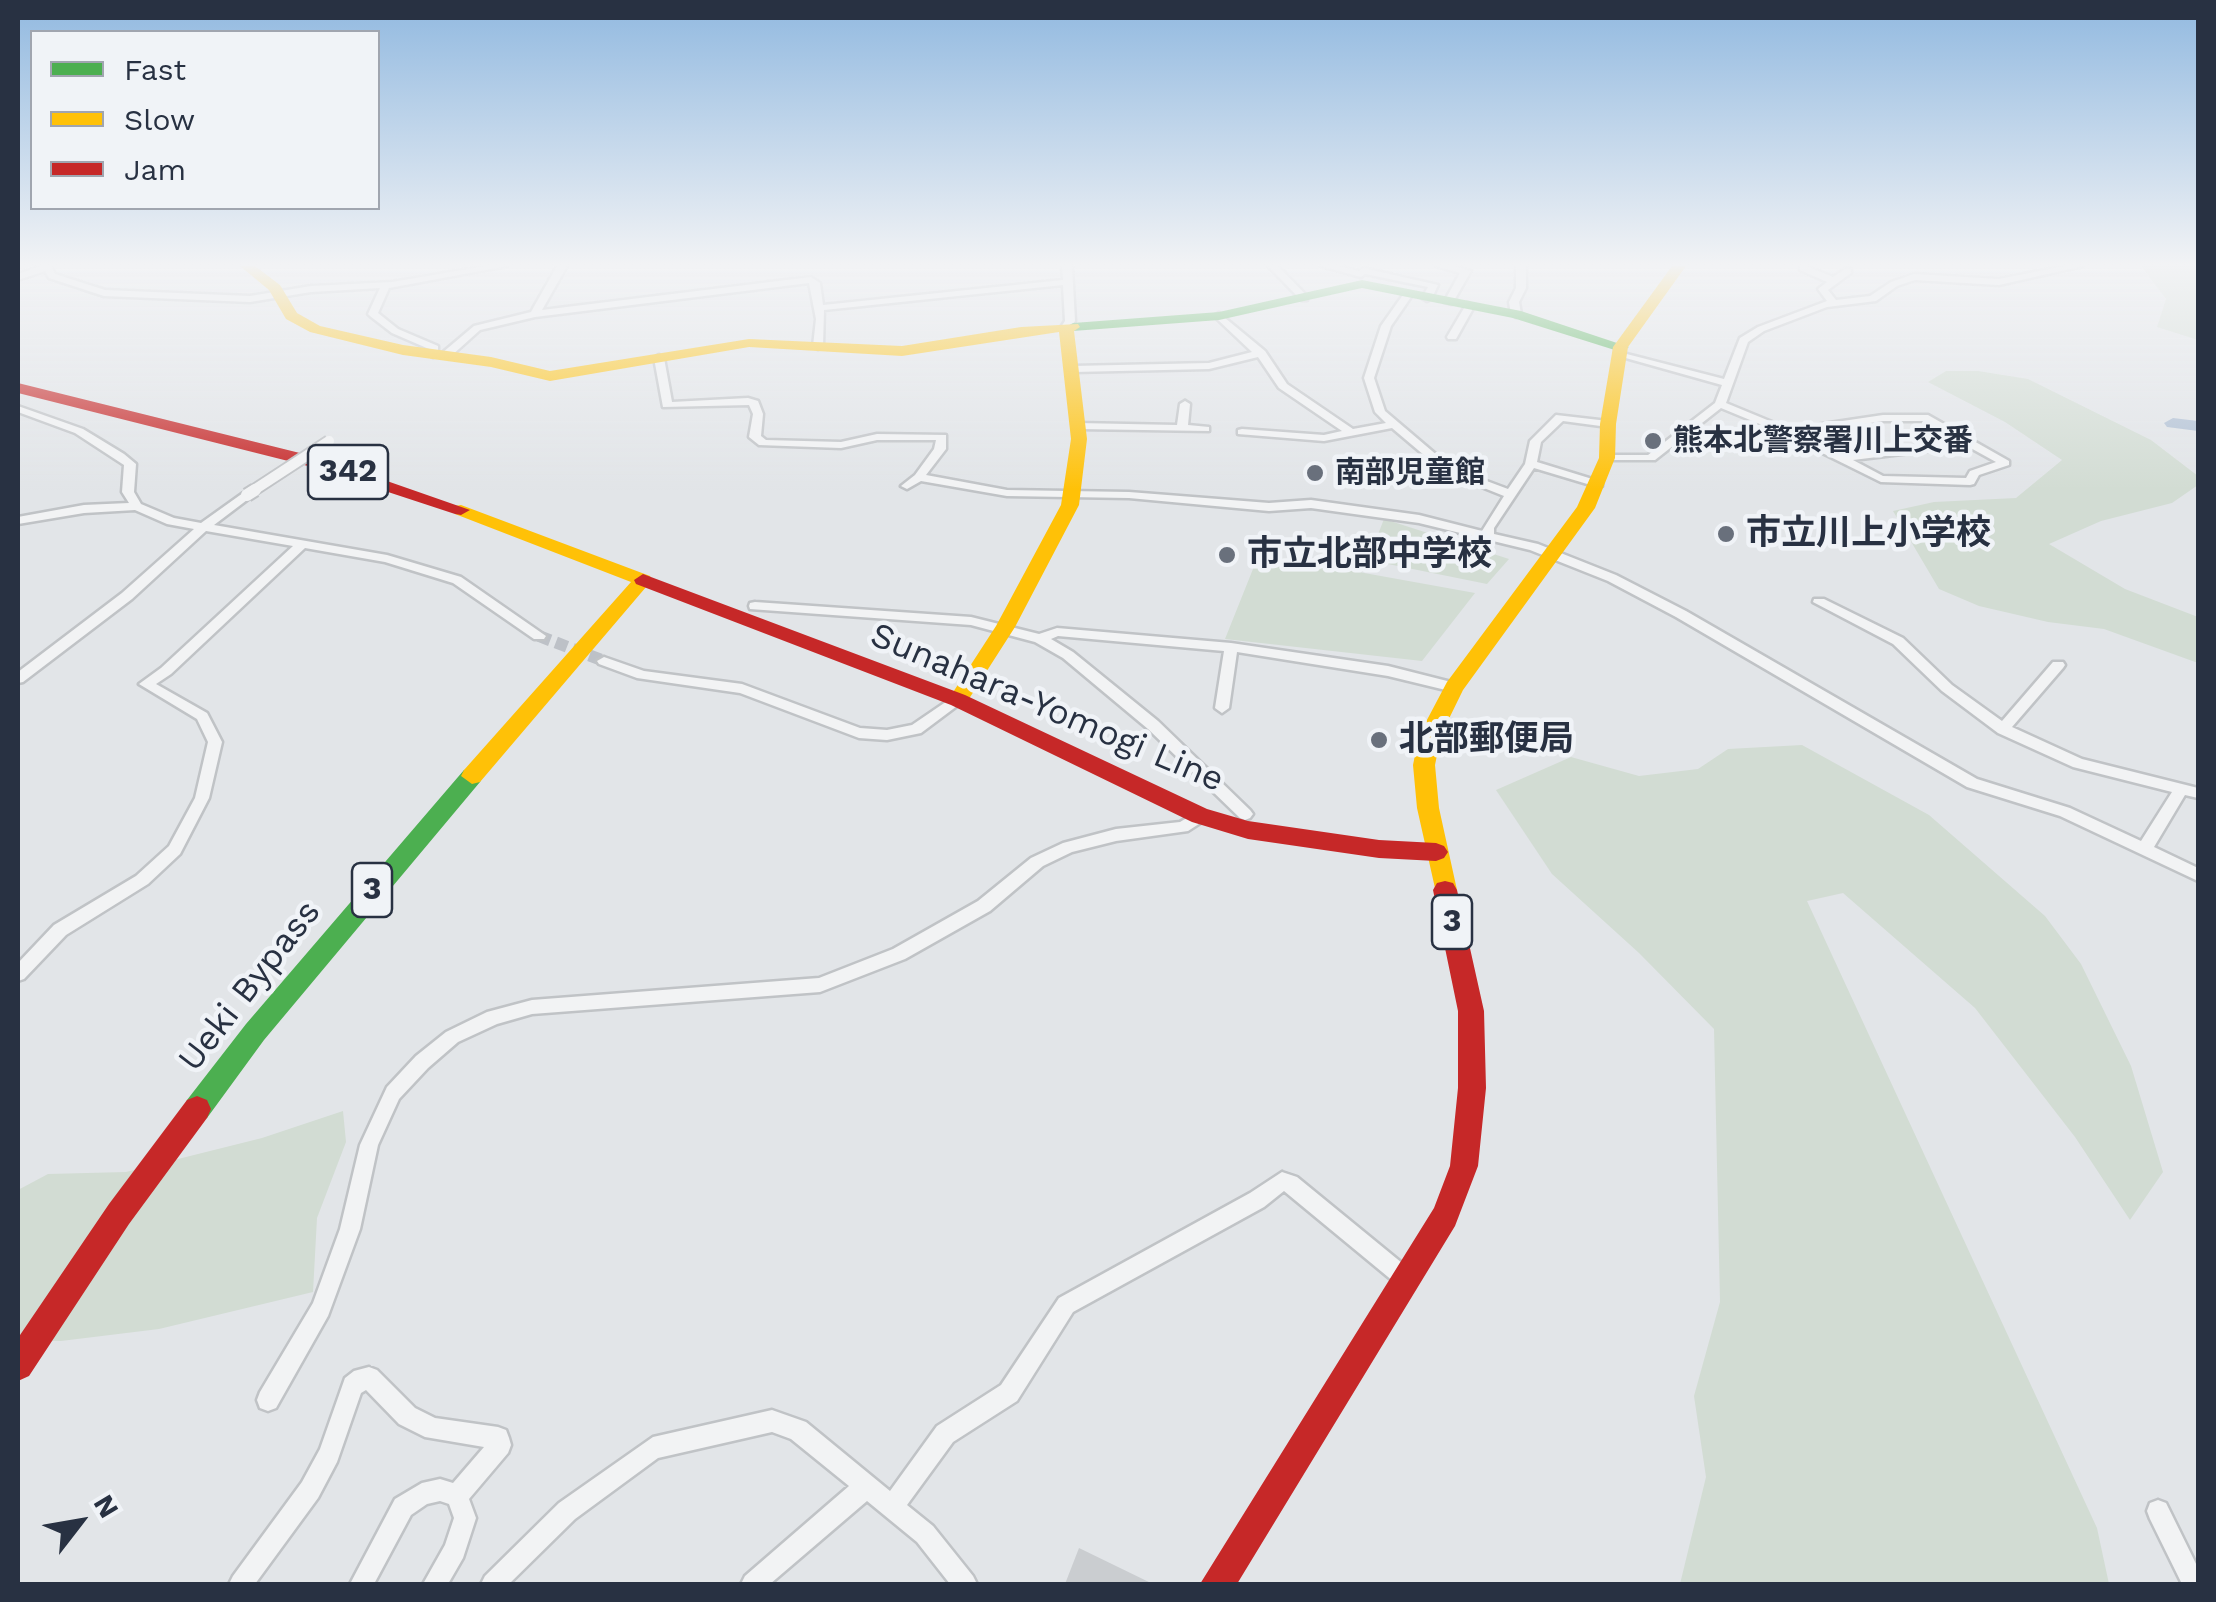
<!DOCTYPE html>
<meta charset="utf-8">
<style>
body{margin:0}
#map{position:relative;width:2216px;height:1602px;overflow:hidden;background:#e2e5e8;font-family:"Work Sans",sans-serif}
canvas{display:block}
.frame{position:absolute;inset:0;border:20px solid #283142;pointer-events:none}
.legend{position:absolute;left:30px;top:30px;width:350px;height:180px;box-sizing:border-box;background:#f0f3f7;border:2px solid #a0a5af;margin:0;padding:12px 18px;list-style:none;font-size:30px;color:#283142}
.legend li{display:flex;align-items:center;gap:20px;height:50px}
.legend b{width:50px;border:2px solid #a0a5af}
.north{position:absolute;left:30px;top:1472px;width:100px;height:100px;-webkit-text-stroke:8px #f0f3f7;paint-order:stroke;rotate:59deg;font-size:28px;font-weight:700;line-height:40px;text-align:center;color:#283142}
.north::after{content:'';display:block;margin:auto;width:35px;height:45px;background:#283142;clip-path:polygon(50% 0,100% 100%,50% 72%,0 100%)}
</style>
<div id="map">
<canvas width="2216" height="1602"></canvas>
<div class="frame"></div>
<ul class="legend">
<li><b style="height:12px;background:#4caf50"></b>Fast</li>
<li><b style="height:12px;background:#ffc107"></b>Slow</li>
<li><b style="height:12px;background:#c62828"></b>Jam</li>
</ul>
<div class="north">N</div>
</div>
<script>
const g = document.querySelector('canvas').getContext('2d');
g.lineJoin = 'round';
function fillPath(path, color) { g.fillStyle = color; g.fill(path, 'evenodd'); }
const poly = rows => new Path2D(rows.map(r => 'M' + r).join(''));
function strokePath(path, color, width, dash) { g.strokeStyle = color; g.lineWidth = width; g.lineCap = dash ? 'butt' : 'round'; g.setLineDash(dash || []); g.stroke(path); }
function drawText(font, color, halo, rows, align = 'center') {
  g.font = font + ' "Work Sans","Noto Sans JP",sans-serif'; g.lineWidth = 9; g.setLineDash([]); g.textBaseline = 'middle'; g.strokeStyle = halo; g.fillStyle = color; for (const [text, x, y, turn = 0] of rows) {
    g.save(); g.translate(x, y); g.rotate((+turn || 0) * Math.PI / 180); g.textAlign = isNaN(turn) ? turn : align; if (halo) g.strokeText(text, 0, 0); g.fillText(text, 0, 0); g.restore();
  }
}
fillPath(poly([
 [2141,266,2198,266,2198,340,2157,327,2166,299],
 [1946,371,1978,371,2028,379,2151,440,2198,476,2198,485,2172,503,2101,521,2049,544,2125,589,2198,617,2198,663,2104,629,2048,622,1979,606,1939,589,1893,511,1934,502,2016,498,2062,460,2005,422,1928,382],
 [1384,519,1509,559,1487,584,1368,560],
 [1259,554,1475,593,1422,661,1225,639],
 [1802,745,1929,815,2045,916,2081,964,2131,1066,2163,1172,2130,1220,2075,1137,1975,1008,1843,893,1807,901,2097,1528,2109,1584,1680,1584,1706,1477,1694,1396,1720,1302,1714,1029,1639,953,1552,874,1496,790,1571,757,1639,776,1698,769,1728,749],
 [343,1111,346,1142,317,1218,313,1292,159,1329,61,1341,18,1340,18,1190,48,1174,126,1172,262,1138]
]), '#d2dcd3');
fillPath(poly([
 [2173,418,2198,421,2198,431,2167,427,2164,423,2173,418]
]), '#b0c0d4');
fillPath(poly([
 [1079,1548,1153,1584,1065,1584]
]), '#cacdd0');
strokePath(poly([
 [539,636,604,661]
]), '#bdc1c7', 12, [12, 6]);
const street = poly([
 [41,266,51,266,55,274,105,290,250,296,311,286,392,282,486,266,507,266,389,288,378,313,398,329,438,346,438,354,433,357,428,354,429,349,392,333,370,316,368,314,380,288,311,292,250,302,104,296,49,278,45,271,18,280,18,274,41,266],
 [557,266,567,266,542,310,811,277,820,283,823,305,1063,280,1062,266,1072,266,1075,321,1069,329,1061,327,1065,321,1063,285,824,310,823,346,818,349,813,346,816,319,809,283,535,317,480,330,450,357,442,357,442,353,474,326,531,312,557,266],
 [1268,266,1278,266,1307,296,1307,300,1301,300,1268,266],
 [1321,266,1338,266,1359,271,1363,268,1438,285,1432,298,1427,301,1422,298,1428,287,1365,274,1361,277,1321,266],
 [1436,266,1454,266,1471,271,1452,304,1444,302,1460,273,1436,266],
 [1516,266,1526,266,1526,288,1519,302,1521,314,1516,317,1511,314,1509,302,1516,288,1516,266],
 [1800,266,1806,266,1833,277,1845,269,1851,269,1851,273,1828,290,1836,300,1870,296,1891,282,1914,274,1999,279,2065,266,2083,266,1999,285,1915,280,1897,286,1876,301,1827,307,1764,331,1748,342,1726,403,1789,429,1883,415,1928,415,2009,461,2009,465,1979,475,1974,484,1970,485,1881,482,1784,434,1721,408,1655,460,1603,460,1603,456,1607,455,1648,455,1715,403,1722,385,1615,355,1615,351,1724,379,1740,338,1758,327,1827,301,1818,289,1827,282,1800,270,1800,266],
 [1883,421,1926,421,1958,440,1842,455,1800,434,1883,421],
 [1967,446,1996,462,1970,471,1966,478,1883,476,1853,460,1967,446],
 [1405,292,1413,294,1391,326,1374,378,1385,411,1452,468,1508,489,1525,464,1530,441,1556,415,1608,421,1613,424,1608,427,1563,421,1541,442,1537,462,1602,482,1602,486,1594,486,1534,468,1494,528,1494,534,1538,544,1616,575,1686,611,1977,779,2070,808,2141,841,2172,792,2073,767,1998,733,1942,691,1893,644,1813,602,1814,599,1824,599,1903,638,1952,685,2002,721,2053,662,2063,662,2065,665,2063,668,2012,727,2082,759,2198,788,2198,798,2185,795,2154,847,2198,868,2198,881,2060,816,1967,787,1676,617,1608,581,1530,550,1419,523,1311,508,1269,511,1129,498,1007,496,921,481,907,489,901,486,915,475,934,449,936,440,877,440,841,448,759,445,749,437,753,414,749,405,663,407,654,358,659,355,664,358,672,402,748,398,758,401,763,414,761,436,766,440,841,442,877,434,946,435,946,449,926,475,1007,490,1129,492,1269,503,1311,500,1419,515,1482,531,1504,496,1444,472,1392,428,1324,441,1238,434,1238,430,1242,429,1324,435,1342,431,1279,388,1258,357,1209,369,1073,372,1068,369,1073,366,1209,363,1252,352,1216,318,1214,316,1219,313,1265,351,1287,384,1353,429,1386,423,1375,412,1364,378,1381,326,1405,292],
 [1467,303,1475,305,1456,339,1448,339,1447,337,1467,303],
 [1185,401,1190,404,1188,425,1209,427,1209,431,1078,429,1073,426,1078,423,1177,425,1180,404,1185,401],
 [18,406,83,429,124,454,136,464,134,492,141,504,174,518,201,523,243,493,251,493,251,497,214,525,387,555,461,577,546,636,544,639,534,639,453,583,385,562,305,548,171,674,156,684,207,713,222,742,209,798,180,854,148,884,66,935,24,979,18,981,18,963,54,925,136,876,169,846,195,798,208,742,197,719,139,684,161,668,293,546,206,531,132,599,23,682,18,683,18,672,122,593,194,529,167,524,135,510,84,513,18,524,18,517,84,505,129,503,122,492,124,465,75,433,18,412,18,406],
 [755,602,971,617,1039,634,1057,628,1231,643,1388,666,1459,684,1461,687,1454,692,1388,676,1237,652,1229,708,1222,713,1215,708,1224,651,1058,636,1051,639,1073,652,1158,721,1250,810,1253,814,1250,818,1245,820,1240,818,1148,729,1063,658,1035,642,971,625,750,609,749,606,750,603,755,602],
 [604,657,644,671,742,684,860,728,887,730,912,725,953,697,963,697,965,700,921,733,887,740,859,738,740,693,637,678,599,664,597,661,604,657],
 [1200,810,1205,812,1208,816,1205,820,1188,831,1116,841,1072,852,1043,866,990,911,905,959,820,992,532,1014,497,1024,458,1042,428,1068,399,1099,378,1145,360,1229,328,1316,276,1408,268,1411,260,1408,257,1400,260,1392,313,1303,340,1229,360,1145,387,1087,416,1056,446,1032,487,1012,532,1000,819,978,893,949,978,901,1031,858,1063,843,1116,829,1180,822,1200,810],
 [1282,1172,1297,1177,1413,1272,1416,1279,1413,1286,1406,1289,1399,1286,1284,1191,1264,1207,1073,1312,1017,1401,953,1442,907,1505,933,1526,973,1576,977,1584,950,1584,917,1542,867,1501,770,1584,741,1584,745,1576,849,1486,791,1439,772,1432,658,1458,575,1519,509,1584,481,1584,485,1576,559,1503,653,1437,772,1410,806,1422,890,1491,937,1426,1001,1385,1059,1298,1250,1193,1282,1172],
 [369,1367,377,1370,415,1408,435,1418,498,1427,506,1430,509,1438,511,1445,508,1453,469,1499,476,1518,463,1558,448,1584,423,1584,445,1545,454,1518,449,1504,440,1501,427,1504,411,1515,374,1584,350,1584,395,1499,422,1483,440,1479,453,1483,484,1447,425,1437,399,1424,366,1390,361,1393,337,1462,318,1498,255,1584,229,1584,233,1576,302,1482,320,1449,345,1378,354,1371,369,1367],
 [2158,1500,2166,1503,2198,1568,2198,1584,2182,1584,2150,1519,2147,1511,2150,1503,2158,1500]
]);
strokePath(street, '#c0c3c6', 5);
fillPath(street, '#f2f3f4');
fillPath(poly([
 [1362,280,1521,311,1629,347,1621,352,1513,318,1362,288,1219,320,1073,331,1066,327,1073,323,1219,312,1362,280],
 [472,768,483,776,480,782,264,1040,207,1118,197,1122,187,1118,183,1109,187,1100,246,1024,464,770,472,768]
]), '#4caf50');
fillPath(poly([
 [240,266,255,266,280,285,297,313,320,326,403,345,491,357,550,371,749,339,902,346,1021,327,1078,324,1080,327,1074,331,1087,439,1079,505,1015,627,965,705,958,707,948,700,996,626,1061,505,1071,439,1059,332,902,356,749,347,550,381,491,367,403,355,310,332,286,319,269,290,240,266],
 [1672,266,1686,266,1628,347,1616,424,1615,458,1595,508,1463,690,1441,735,1435,765,1439,808,1457,890,1453,897,1437,897,1417,808,1413,765,1419,735,1447,682,1577,507,1599,458,1600,424,1613,347,1672,266],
 [461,505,650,576,652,580,480,782,472,784,461,776,464,770,631,582,455,514,455,506,461,505]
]), '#ffc107');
fillPath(poly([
 [18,383,324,459,470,510,461,515,455,514,312,467,18,393,18,383],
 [643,574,965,695,1207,809,1248,821,1379,840,1436,843,1444,846,1448,852,1444,858,1436,861,1379,858,1248,839,1192,822,951,705,636,584,634,580,643,574],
 [1445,881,1453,883,1457,890,1484,1011,1486,1088,1478,1166,1455,1226,1237,1584,1200,1584,1434,1208,1450,1166,1458,1088,1458,1011,1433,890,1437,883,1445,881],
 [197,1096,207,1100,211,1109,207,1118,129,1224,29,1376,18,1381,18,1338,109,1204,187,1100,197,1096]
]), '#c62828');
const streetBridgeFar1 = poly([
 [251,492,329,441]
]);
const streetBridge = poly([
 [247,495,255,490]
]);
strokePath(streetBridgeFar1, '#c0c3c6', 14, []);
strokePath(streetBridge, '#c0c3c6', 16, []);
strokePath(streetBridgeFar1, '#f2f3f4', 10);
strokePath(streetBridge, '#f2f3f4', 12);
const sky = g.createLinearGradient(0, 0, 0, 490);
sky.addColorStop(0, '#91b9e0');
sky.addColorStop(0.54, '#f2f3f5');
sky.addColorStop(1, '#f2f3f500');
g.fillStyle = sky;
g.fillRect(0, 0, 2216, 490);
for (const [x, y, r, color] of [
 [1653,441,10,"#69707c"],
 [1315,473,10,"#69707c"],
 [1726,534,10,"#69707c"],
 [1227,555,10,"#69707c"],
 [1379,740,10,"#69707c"]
]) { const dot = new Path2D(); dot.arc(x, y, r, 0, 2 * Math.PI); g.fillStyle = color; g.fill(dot); strokePath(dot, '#f0f3f7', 4); }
drawText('bold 30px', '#283142', '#f0f3f7', [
 ["熊本北警察署川上交番",1673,441],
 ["南部児童館",1335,473]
], 'left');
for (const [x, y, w] of [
 [348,472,80],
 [372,890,40],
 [1452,922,40]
]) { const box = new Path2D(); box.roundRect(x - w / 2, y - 27, w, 54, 8); g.fillStyle = '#f0f3f7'; g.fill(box); strokePath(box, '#283142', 2.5); }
drawText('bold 32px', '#283142', null, [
 ["342",348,472],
 ["3",372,890],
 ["3",1452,922]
]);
drawText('bold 35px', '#283142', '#f0f3f7', [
 ["市立川上小学校",1746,534],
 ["市立北部中学校",1247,555],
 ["北部郵便局",1399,740]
], 'left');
drawText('35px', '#283142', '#f0f3f7', [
 ["Sunahara-Yomogi Line",1047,708,23],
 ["Ueki Bypass",250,986,-52]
]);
</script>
